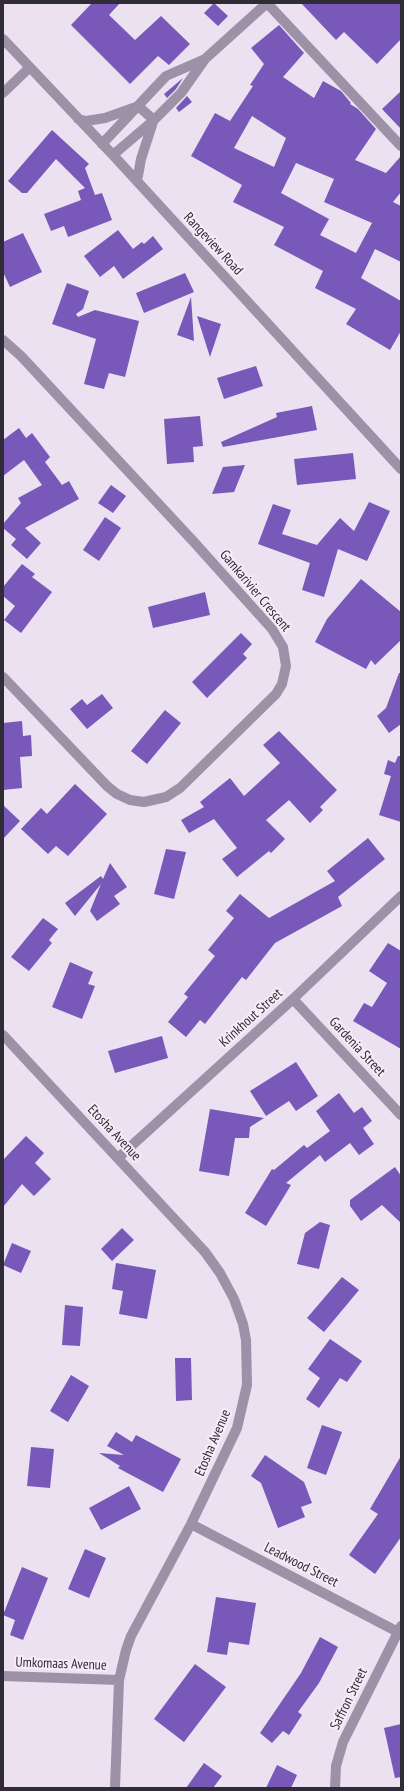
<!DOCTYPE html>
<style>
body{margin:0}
#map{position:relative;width:404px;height:1791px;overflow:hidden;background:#ebe1f1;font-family:"PT Sans Narrow",sans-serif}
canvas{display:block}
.frame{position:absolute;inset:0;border:4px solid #302c37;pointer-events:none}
</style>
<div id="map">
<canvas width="404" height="1791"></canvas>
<div class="frame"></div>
</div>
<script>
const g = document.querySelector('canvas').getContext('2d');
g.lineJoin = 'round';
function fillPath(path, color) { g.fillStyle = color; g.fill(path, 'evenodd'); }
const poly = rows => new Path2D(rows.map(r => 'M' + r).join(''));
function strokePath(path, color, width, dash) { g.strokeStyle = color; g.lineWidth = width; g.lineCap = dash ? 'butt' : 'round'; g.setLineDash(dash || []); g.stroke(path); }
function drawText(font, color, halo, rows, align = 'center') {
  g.font = font + ' "PT Sans Narrow",sans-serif'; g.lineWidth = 4; g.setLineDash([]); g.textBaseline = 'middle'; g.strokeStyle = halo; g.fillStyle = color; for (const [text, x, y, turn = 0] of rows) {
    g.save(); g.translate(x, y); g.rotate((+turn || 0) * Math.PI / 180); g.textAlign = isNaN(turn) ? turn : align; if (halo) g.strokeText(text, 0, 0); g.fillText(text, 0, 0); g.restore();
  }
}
fillPath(poly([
 [92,3,120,3,109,15,135,40,161,16,190,44,169,65,158,56,130,84,71,25],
 [214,3,228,16,218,26,204,13],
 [301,3,401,3,401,39,377,64,344,32,336,40],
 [279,25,304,53,283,77,314,98,323,81,341,91,351,103,350,104,358,109,376,129,355,160,386,173,401,156,401,192,393,202,401,206,401,262,375,249,361,278,401,301,401,331,390,350,346,324,356,309,315,288,323,271,274,245,284,227,233,202,242,185,191,156,215,113,230,121,253,86,250,85,264,64,251,48],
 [252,116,286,138,274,167,234,148],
 [296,163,334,179,324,202,372,223,356,253,320,235,329,219,281,193],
 [183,78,176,89,167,98,164,94],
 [401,91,401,129,382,109],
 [187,96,192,102,179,112,176,108],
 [52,130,89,164,85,168,95,195,102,193,112,220,68,237,64,226,51,231,44,214,81,200,78,191,85,188,56,159,27,193,22,193,8,181],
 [118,230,133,249,142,242,144,244,153,236,163,249,123,279,114,266,100,277,84,256],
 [23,233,42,272,10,287,3,272,3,242],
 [185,273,194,292,144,313,136,293],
 [67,283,89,291,83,309,76,314,78,317,95,310,139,321,125,377,109,373,104,389,84,384,96,339,52,324],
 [191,297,194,341,177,335],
 [197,316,221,324,210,357],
 [256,366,263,386,224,399,217,378],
 [312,406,317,430,223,447,221,442,277,417,276,413],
 [200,416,203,446,193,447,194,462,167,464,164,419],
 [19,428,26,438,32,433,50,457,45,462,62,485,69,481,79,499,25,528,41,543,27,559,11,545,16,539,3,528,3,524,21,503,18,498,42,485,24,460,3,476,3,440],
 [353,453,356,479,297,485,294,459],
 [245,465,234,492,212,494,223,467],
 [111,485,126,496,113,513,98,503],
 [369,502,390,511,367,561,338,549,324,597,302,590,310,563,258,544,273,504,291,510,282,534,317,545,340,518,354,531],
 [105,517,121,528,99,561,83,550],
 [22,564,35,574,32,577,52,592,21,633,4,620,15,606,3,596,3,587],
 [361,579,401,612,401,640,375,665,371,660,366,669,315,642,327,619],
 [205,592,210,615,153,628,148,607],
 [241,633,252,644,243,654,247,658,207,698,192,682],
 [399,673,401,673,401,724,389,733,377,716,386,708],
 [102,694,113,708,87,729,70,709,82,699,87,705],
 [165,710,181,723,147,764,131,751],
 [22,721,23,736,31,735,32,756,20,757,22,788,3,790,3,723],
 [279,731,337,790,320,807,323,810,310,823,289,800,266,820,285,839,271,853,269,851,237,877,222,859,237,848,214,819,189,833,181,820,204,807,200,802,230,778,244,796,280,763,263,745],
 [398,756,401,756,401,822,379,815,391,776,384,774,388,760,395,763],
 [75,784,107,814,68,856,56,846,48,854,21,829,41,808,47,814],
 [3,805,20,821,3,839],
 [368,838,385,859,338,897,342,906,275,943,246,980,242,977,205,1024,200,1020,186,1037,168,1022,188,997,184,994,215,956,208,950,234,918,226,911,240,894,269,918,335,881,327,871],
 [166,849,186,852,174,899,154,894],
 [110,863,127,887,114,896,120,904,97,921,90,911,101,884,75,916,65,903,101,876,103,879],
 [43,918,58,929,49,940,52,943,29,971,11,957],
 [388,943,401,951,401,1049,353,1021,364,1003,372,1007,387,983,369,971],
 [70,962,93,972,88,984,95,986,82,1019,52,1007],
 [162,1036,168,1058,115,1073,108,1051],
 [296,1062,318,1096,296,1111,289,1101,266,1116,250,1091],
 [339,1093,354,1113,362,1107,372,1121,363,1128,374,1144,359,1155,350,1143,325,1162,320,1155,286,1183,291,1185,266,1226,245,1213,272,1169,274,1170,304,1145,307,1148,330,1131,316,1111],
 [210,1109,264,1118,250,1127,249,1138,235,1138,229,1176,199,1171],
 [26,1136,44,1153,35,1163,51,1179,34,1196,22,1184,3,1207,3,1160],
 [395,1167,401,1176,401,1223,382,1205,361,1221,350,1206,350,1200],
 [320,1222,330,1225,319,1269,297,1264,305,1233],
 [122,1228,134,1240,112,1261,101,1249],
 [12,1243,31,1251,21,1273,3,1265],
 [116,1263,156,1270,147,1319,119,1314,123,1291,112,1289],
 [342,1277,359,1290,324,1332,307,1318],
 [65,1305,83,1307,80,1346,62,1345],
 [330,1339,362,1361,347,1382,340,1378,319,1408,306,1399,320,1378,308,1369],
 [175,1358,191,1358,192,1400,176,1401],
 [71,1375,89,1386,68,1422,50,1411],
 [322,1425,342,1432,326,1475,307,1468],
 [116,1432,132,1442,136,1435,181,1459,163,1492,118,1468,120,1466,99,1453,124,1455,107,1446],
 [31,1447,54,1449,50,1488,27,1486],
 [265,1455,304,1482,312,1503,301,1507,305,1517,278,1528,261,1483,251,1476],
 [401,1456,401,1537,375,1574,349,1555,378,1514,370,1509],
 [129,1486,141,1509,101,1530,89,1508],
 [85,1549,106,1558,89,1598,68,1589],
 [22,1567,48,1578,23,1640,10,1635,15,1620,3,1615],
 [216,1597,256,1603,249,1645,229,1642,227,1655,207,1652],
 [320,1637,338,1647,319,1683,298,1712,302,1715,289,1735,283,1731,272,1743,260,1733,301,1673],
 [195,1664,226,1687,184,1742,154,1719],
 [401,1724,401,1777,395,1778,384,1728],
 [204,1763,222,1776,213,1788,186,1788],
 [277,1765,297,1775,291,1788,266,1788]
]), '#7858b8');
strokePath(poly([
 [267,3,401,146],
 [3,39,113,155,401,469],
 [3,93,29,68],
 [138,106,154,120],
 [78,119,86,121,105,118,136,107],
 [102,144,166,76,205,59],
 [113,155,154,120,181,93,205,59,267,3],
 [137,181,141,159,153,122],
 [3,340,21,356,193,541,272,629,283,647,286,666,282,684,276,694,180,788,166,797,144,802,130,800,117,794,107,786,3,677],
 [293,999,401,1115],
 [3,1035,205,1252,220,1273,234,1299,243,1324,246,1340,247,1385,237,1428,191,1524,131,1636,126,1650,119,1680,115,1788],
 [118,1158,293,999,401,896],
 [191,1524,398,1632],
 [3,1676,119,1680],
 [335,1788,336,1766,343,1742,401,1626]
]), '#9d91a8', 10);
drawText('14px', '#302c37', '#f5eef9', [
 ["Rangeview Road",213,244,47],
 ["Gamkarivier Crescent",255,591,50],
 ["Krinkhout Street",251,1018,-42],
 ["Gardenia Street",357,1047,47],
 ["Etosha Avenue",114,1133,47],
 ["Etosha Avenue",213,1443,-67],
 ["Leadwood Street",301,1565,27],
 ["Umkomaas Avenue",61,1664,2],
 ["Saffron Street",349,1699,-64]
]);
</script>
